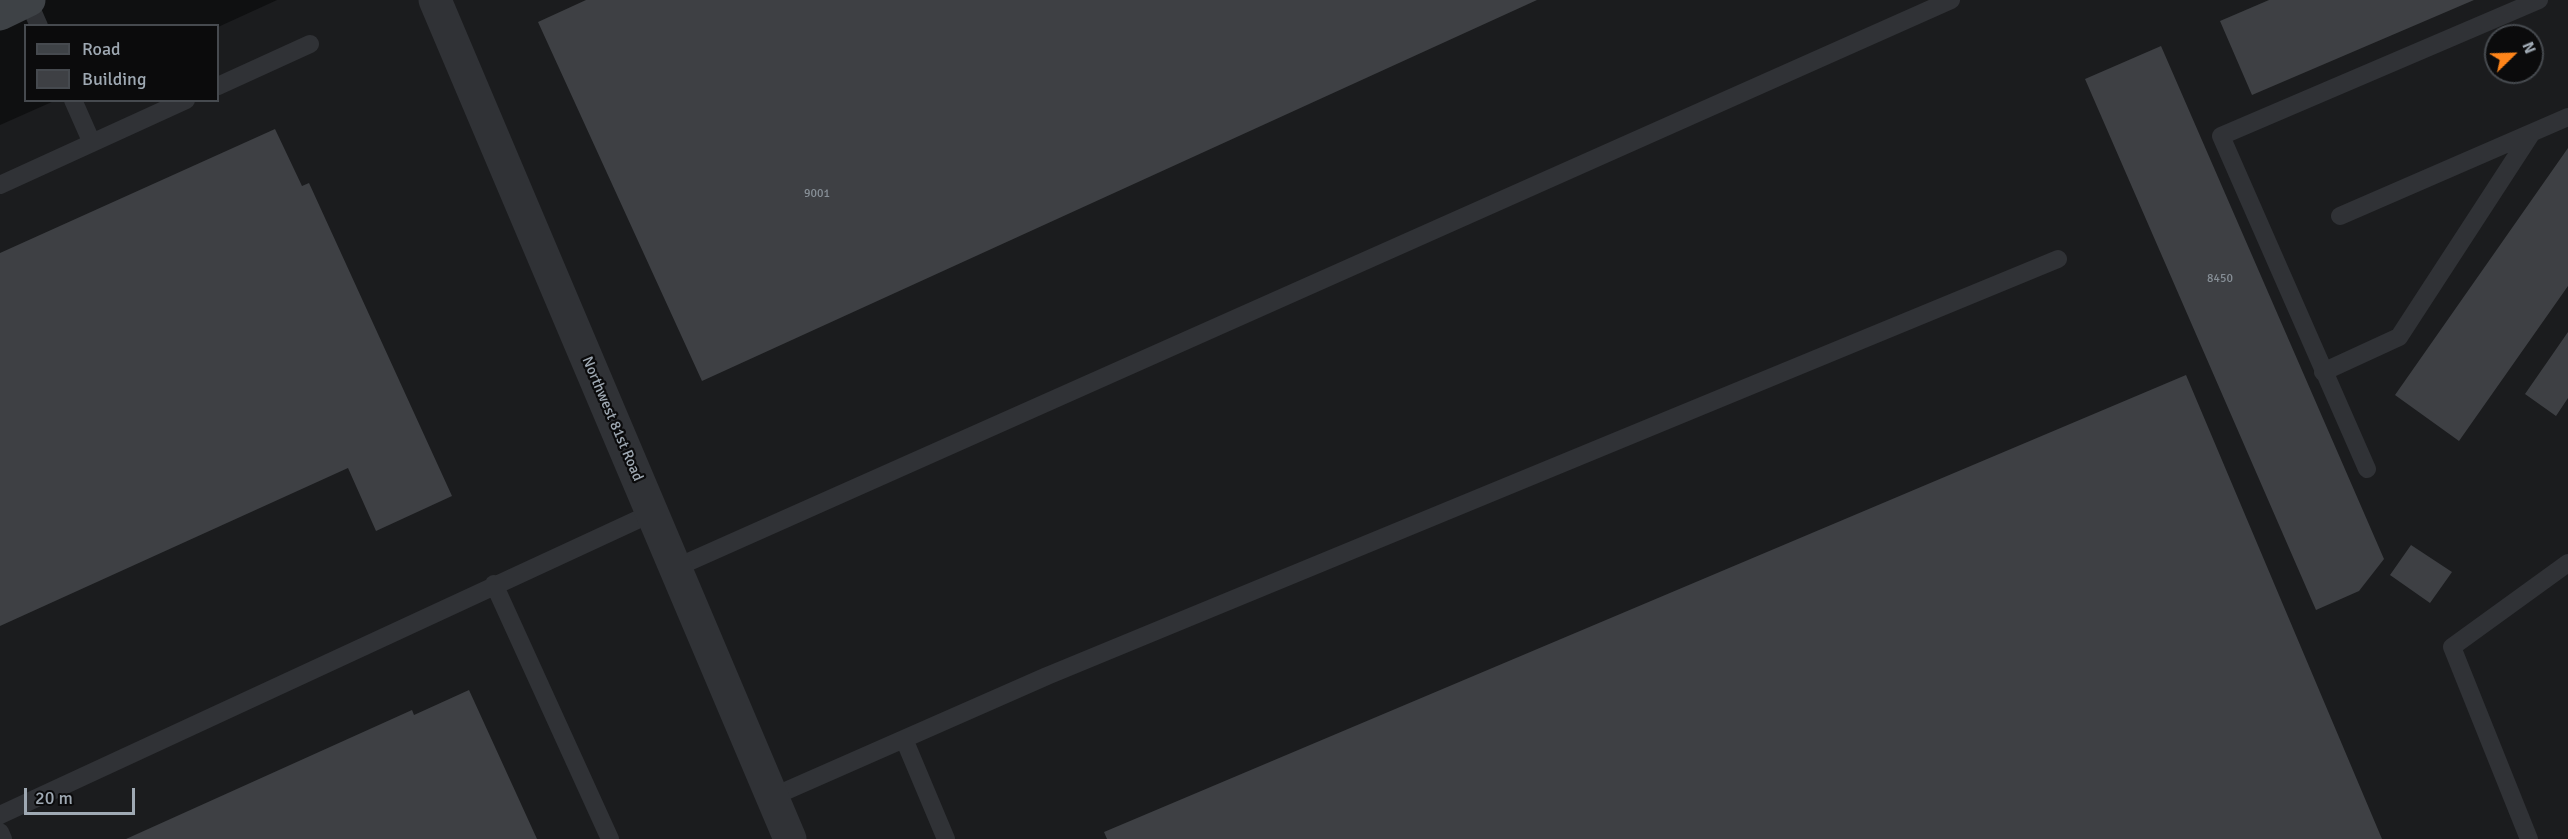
<!DOCTYPE html>
<style>
body{margin:0}
#map{position:relative;width:2568px;height:839px;overflow:hidden;background:#0f1011;font-family:Signika,sans-serif}
canvas{display:block}
.legend{position:absolute;left:24px;top:24px;width:195px;height:78px;box-sizing:border-box;background:#0b0b0c;border:2px solid #464a4f;margin:0;padding:8px 10px;list-style:none;font-size:18px;color:#9fa9b3}
.legend li{display:flex;align-items:center;gap:12px;height:30px}
.legend b{width:30px;border:2px solid #464a4f}
.north{position:absolute;left:2484px;top:24px;width:60px;height:60px;box-sizing:border-box;background:#0b0b0c;border:2px solid #464a4f;border-radius:50%;rotate:67deg;font-size:16px;font-weight:700;line-height:24px;text-align:center;color:#9fa9b3}
.north::after{content:'';display:block;margin:auto;width:21px;height:27px;background:#ff851a;clip-path:polygon(50% 0,100% 100%,50% 72%,0 100%)}
.scale{position:absolute;left:24px;top:788px;width:111px;height:27px;box-sizing:border-box;border:3px solid #9fa9b3;border-top:0;padding-left:8px;font-size:18px;line-height:21px;white-space:nowrap;color:#9fa9b3;-webkit-text-stroke:4px #0b0b0c;paint-order:stroke}
</style>
<div id="map">
<canvas width="2568" height="839"></canvas>
<ul class="legend">
<li><b style="height:8px;background:#3e4246"></b>Road</li>
<li><b style="height:16px;background:#3e4044"></b>Building</li>
</ul>
<div class="north">N</div>
<div class="scale">20 m</div>
</div>
<script>
const g = document.querySelector('canvas').getContext('2d');
g.lineJoin = 'round';
function fillPath(path, color) { g.fillStyle = color; g.fill(path, 'evenodd'); }
const poly = rows => new Path2D(rows.map(r => 'M' + r).join(''));
function strokePath(path, color, width, dash) { g.strokeStyle = color; g.lineWidth = width; g.lineCap = dash ? 'butt' : 'round'; g.setLineDash(dash || []); g.stroke(path); }
function drawText(font, color, halo, rows, align = 'center') {
  g.font = font + ' Signika,sans-serif'; g.lineWidth = 4.5; g.setLineDash([]); g.textBaseline = 'middle'; g.strokeStyle = halo; g.fillStyle = color; for (const [text, x, y, turn = 0] of rows) {
    g.save(); g.translate(x, y); g.rotate((+turn || 0) * Math.PI / 180); g.textAlign = isNaN(turn) ? turn : align; if (halo) g.strokeText(text, 0, 0); g.fillText(text, 0, 0); g.restore();
  }
}
fillPath(poly([
 [277,0,2568,0,2568,839,0,839,0,125,54,101,218,100,218,27],
 [2496,36,2532,36,2532,72,2496,72]
]), '#1b1c1e');
fillPath(poly([
 [586,0,1537,0,702,381,538,22],
 [2269,0,2474,0,2252,95,2220,21],
 [2161,46,2384,559,2359,591,2316,610,2085,79],
 [275,129,302,186,309,183,452,496,376,531,348,468,0,626,0,253],
 [2568,148,2568,286,2459,441,2395,395],
 [2568,332,2568,398,2556,416,2525,394],
 [2186,375,2382,839,1107,839,1104,832],
 [2411,545,2452,572,2430,603,2390,575],
 [469,690,537,839,126,839,412,710,414,715]
]), '#3e4044');
strokePath(poly([
 [28,1,39,26],
 [218,86,310,44],
 [73,100,92,143],
 [0,185,186,100],
 [2340,216,2568,117],
 [2323,372,2399,337,2531,134],
 [2367,469,2221,136,2539,0],
 [675,568,1951,0],
 [494,584,610,839],
 [904,739,946,839],
 [772,797,1047,676,2058,259],
 [0,815,652,513],
 [0,832,3,839],
 [2529,839,2452,647,2568,563]
]), '#303236', 18);
strokePath(poly([
 [435,0,790,839]
]), '#303236', 33);
strokePath(poly([
 [0,14,29,0]
]), '#3e4246', 33);
drawText('12px', '#878f97', null, [
 ["9001",817,194],
 ["8450",2220,279]
]);
drawText('15px', '#9fa9b3', '#0b0b0c', [
 ["Northwest 81st Road",612,419,67]
]);
</script>
